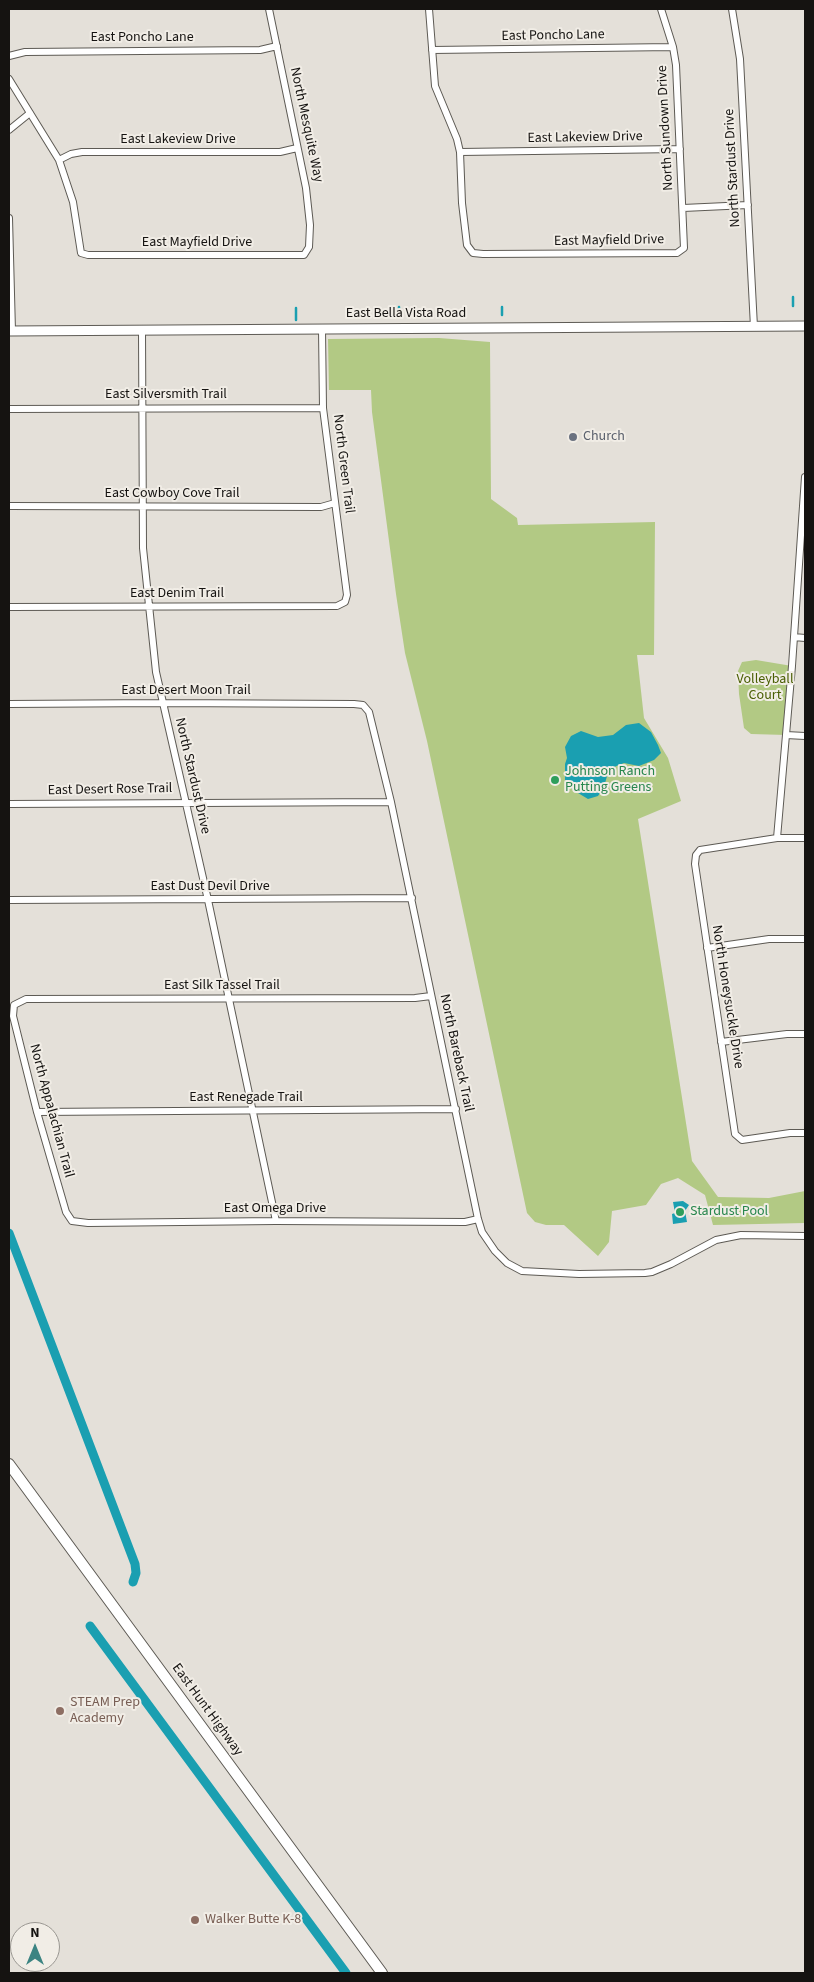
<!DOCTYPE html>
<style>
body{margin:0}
#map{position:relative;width:814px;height:1982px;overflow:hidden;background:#e4e0d9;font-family:"Source Sans 3",sans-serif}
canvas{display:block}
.frame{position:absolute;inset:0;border:10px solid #151311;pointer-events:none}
.north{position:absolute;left:10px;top:1922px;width:50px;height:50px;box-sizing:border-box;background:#f1ede6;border:1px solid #999691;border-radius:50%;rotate:0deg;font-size:14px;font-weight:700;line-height:20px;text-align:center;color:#151311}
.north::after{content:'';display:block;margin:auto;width:18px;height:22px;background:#3c8482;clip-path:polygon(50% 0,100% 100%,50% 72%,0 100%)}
</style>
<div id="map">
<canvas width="814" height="1982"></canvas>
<div class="frame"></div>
<div class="north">N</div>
</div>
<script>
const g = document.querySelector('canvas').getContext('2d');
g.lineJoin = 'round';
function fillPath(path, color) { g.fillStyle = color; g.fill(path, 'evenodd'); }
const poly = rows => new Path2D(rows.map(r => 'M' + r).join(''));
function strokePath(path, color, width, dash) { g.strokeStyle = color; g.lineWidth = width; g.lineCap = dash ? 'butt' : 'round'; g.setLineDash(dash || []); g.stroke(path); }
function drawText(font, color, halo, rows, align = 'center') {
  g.font = font + ' "Source Sans 3",sans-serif'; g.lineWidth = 4; g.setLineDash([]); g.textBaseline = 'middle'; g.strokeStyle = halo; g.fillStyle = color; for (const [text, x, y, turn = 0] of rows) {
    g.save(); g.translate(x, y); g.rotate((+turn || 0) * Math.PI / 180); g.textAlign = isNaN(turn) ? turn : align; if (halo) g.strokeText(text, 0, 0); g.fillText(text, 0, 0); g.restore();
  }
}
fillPath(poly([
 [439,338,490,342,491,499,517,518,518,525,655,522,654,655,637,655,644,718,668,758,681,801,638,819,692,1161,718,1197,769,1198,805,1191,805,1223,713,1225,705,1195,678,1178,661,1184,646,1205,612,1211,609,1242,598,1256,564,1225,546,1225,535,1222,527,1213,427,741,405,653,396,594,372,412,371,390,329,390,328,339],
 [756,660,792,666,786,735,751,734,744,728,739,694,738,671,742,662]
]), '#b2c984');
fillPath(poly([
 [639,723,651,732,658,745,661,753,654,760,639,766,624,763,609,769,604,787,598,796,588,799,573,790,565,780,565,764,567,758,565,747,571,736,581,731,598,737,613,735,626,725],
 [683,1201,689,1205,685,1211,687,1222,673,1224,672,1214,675,1213,673,1202]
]), '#1a9fb1');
strokePath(poly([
 [793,297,793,306],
 [399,307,399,315],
 [502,307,502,315],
 [296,308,296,320]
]), '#1a9fb1', 2.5);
strokePath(poly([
 [9,1233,135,1564,136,1573,133,1582],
 [90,1626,346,1973]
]), '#1a9fb1', 9);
const street = poly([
 [429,9,435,86,457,139,460,152,462,203,467,245,473,253,483,254,677,253,684,248,676,65,673,47,661,9],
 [732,9,740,59,754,327],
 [432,50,673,47],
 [9,56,25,52,260,50,277,46],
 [9,79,59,160,73,202,81,253,88,255,304,255,309,247,310,225,306,188,269,9],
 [9,130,30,113],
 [460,152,680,149],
 [59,160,71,154,82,152,280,152,297,148],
 [683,208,748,205],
 [9,218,12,331],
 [142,330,143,548,156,672,208,900,276,1221],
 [9,409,323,408],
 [9,506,321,507,335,503],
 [9,607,337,606,345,602,347,595,323,408,322,329],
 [794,637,805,638],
 [9,704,162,703,354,704,363,705,369,712,391,802,478,1219,482,1232,495,1251,507,1263,522,1271,579,1274,645,1273,652,1272,671,1264,716,1240,741,1235,805,1236],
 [786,735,805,736],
 [9,804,391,802],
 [777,838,792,666,805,477],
 [805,838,777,838,700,850,696,855,695,864,735,1134,742,1140,790,1133,805,1133],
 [9,900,412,898],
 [707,948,769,939,805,939],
 [431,996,415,998,26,999,14,1005,13,1016,37,1112,66,1212,72,1221,88,1223,276,1221,465,1222,478,1219],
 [721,1042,787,1034,805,1034],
 [37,1112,456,1109]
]);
const secondary = poly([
 [9,331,805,326]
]);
const primary = poly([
 [9,1464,382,1973]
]);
strokePath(street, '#5d5a54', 8);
strokePath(secondary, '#5d5a54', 11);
strokePath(primary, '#5d5a54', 12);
strokePath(street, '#fff', 6);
strokePath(secondary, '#fff', 9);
strokePath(primary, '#fff', 10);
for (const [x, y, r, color] of [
 [573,437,5,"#6b7280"],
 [555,780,5,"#2e9e5b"],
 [680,1212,5,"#2e9e5b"],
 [60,1711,5,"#8d6e63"],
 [195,1920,5,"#8d6e63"]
]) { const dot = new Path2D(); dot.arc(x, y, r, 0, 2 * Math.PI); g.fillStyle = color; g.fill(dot); strokePath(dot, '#f1ede6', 2); }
drawText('14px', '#151311', '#f1ede6', [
 ["East Poncho Lane",553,36,-1],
 ["East Poncho Lane",142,38],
 ["North Mesquite Way",306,125,78],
 ["North Sundown Drive",666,128,-93],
 ["East Lakeview Drive",585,138,-1],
 ["East Lakeview Drive",178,140],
 ["North Stardust Drive",733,168,-93],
 ["East Mayfield Drive",609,241,-1],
 ["East Mayfield Drive",197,243],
 ["East Bella Vista Road",406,314],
 ["East Silversmith Trail",166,395],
 ["North Green Trail",343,464,83],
 ["East Cowboy Cove Trail",172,494],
 ["East Denim Trail",177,594],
 ["East Desert Moon Trail",186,691],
 ["North Stardust Drive",192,776,77],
 ["East Desert Rose Trail",110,790,-1],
 ["East Dust Devil Drive",210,887],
 ["East Silk Tassel Trail",222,986],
 ["North Honeysuckle Drive",727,997,81],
 ["North Bareback Trail",456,1053,78],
 ["East Renegade Trail",246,1098],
 ["North Appalachian Trail",51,1111,75],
 ["East Omega Drive",275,1209],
 ["East Hunt Highway",207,1710,54]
]);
drawText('14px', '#5b616d', '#f1ede6', [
 ["Church",583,437]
], 'left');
drawText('14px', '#495e03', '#f1ede6', [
 ["Volleyball",765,680],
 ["Court",765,696]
]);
drawText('14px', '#27864d', '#f1ede6', [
 ["Johnson Ranch",565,772],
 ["Putting Greens",565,788],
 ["Stardust Pool",690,1212]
], 'left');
drawText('14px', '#785e54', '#f1ede6', [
 ["STEAM Prep",70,1703],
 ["Academy",70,1719],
 ["Walker Butte K-8",205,1920]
], 'left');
</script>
